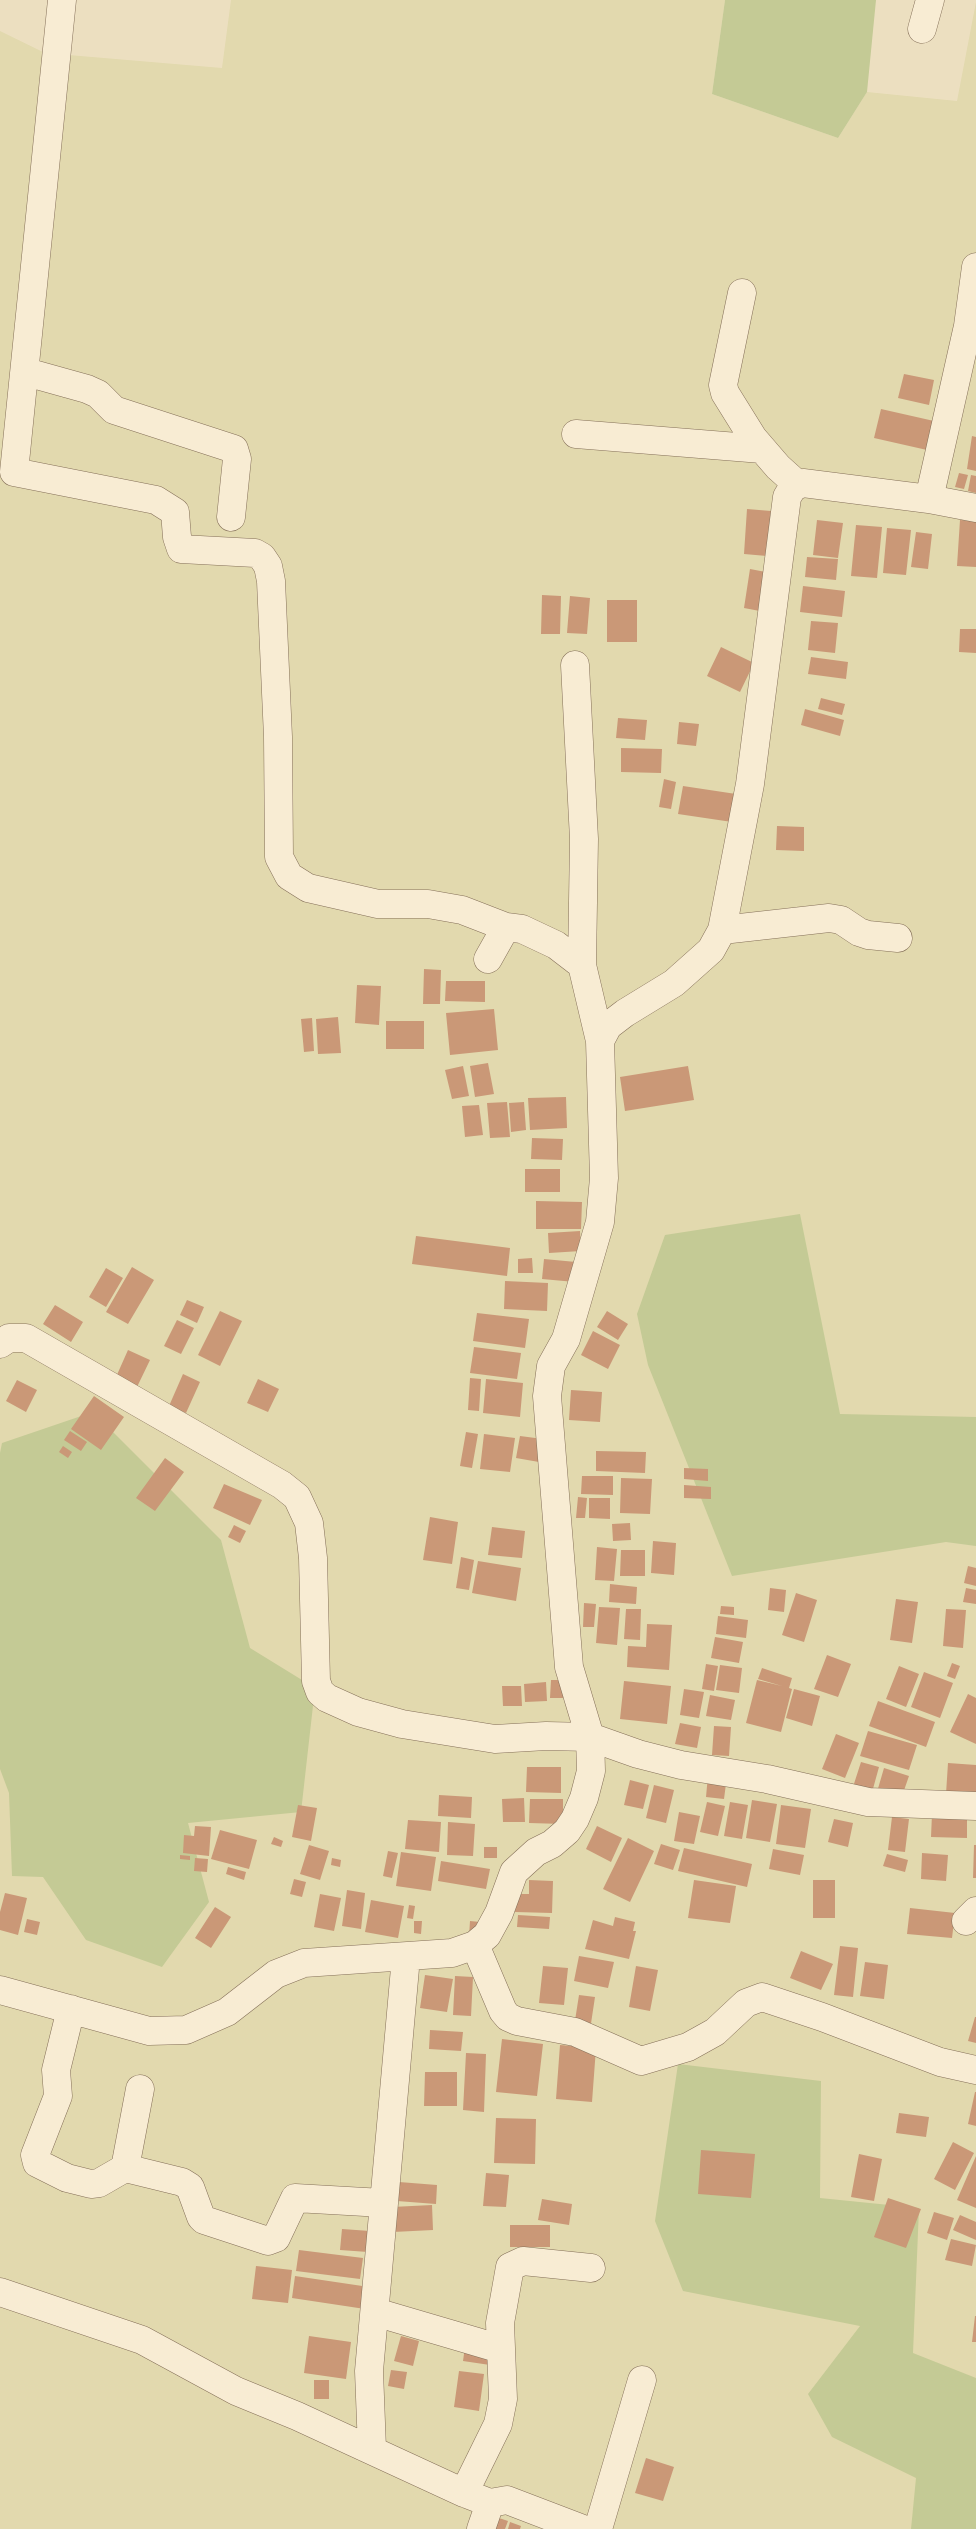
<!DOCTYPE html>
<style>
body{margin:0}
canvas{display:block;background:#ecdfc0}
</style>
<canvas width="976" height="2529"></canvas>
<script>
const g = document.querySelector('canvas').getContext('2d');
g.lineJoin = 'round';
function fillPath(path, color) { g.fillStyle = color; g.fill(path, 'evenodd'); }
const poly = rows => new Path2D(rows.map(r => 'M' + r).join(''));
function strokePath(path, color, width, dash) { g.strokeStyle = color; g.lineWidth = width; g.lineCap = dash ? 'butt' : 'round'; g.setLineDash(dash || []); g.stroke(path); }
fillPath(poly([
 [231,0,725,0,712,94,838,138,867,92,957,101,976,2,976,2529,0,2529,0,31,45,53,222,68]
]), '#e2d9ae');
fillPath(poly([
 [725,0,876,0,867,92,838,138,712,94],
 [800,1214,840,1414,976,1417,976,1546,946,1542,732,1576,648,1365,637,1314,665,1235],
 [93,1412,221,1540,250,1648,315,1688,301,1812,188,1823,209,1902,162,1967,86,1940,43,1877,12,1876,9,1793,0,1769,0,1453,2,1443],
 [678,2064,821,2081,820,2198,919,2208,913,2353,976,2378,976,2529,911,2529,916,2478,832,2437,808,2394,860,2326,683,2291,655,2221]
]), '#c4ca95');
fillPath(poly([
 [904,374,934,380,929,405,898,398],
 [881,409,934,421,927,450,874,438],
 [972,436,976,437,976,471,967,469],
 [959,473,968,475,964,489,955,487],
 [971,475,976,476,976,493,968,491],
 [747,509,771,511,767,556,744,554],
 [817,520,843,523,838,558,813,555],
 [960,520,976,521,976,567,957,566],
 [856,525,882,527,877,578,851,576],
 [887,528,911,530,906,575,883,573],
 [916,532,932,534,928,569,911,567],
 [807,557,838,559,836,580,805,577],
 [750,569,771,573,765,612,744,608],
 [803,586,845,591,842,617,800,612],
 [542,595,561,596,560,634,541,634],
 [570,596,590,598,587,634,567,633],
 [607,600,637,600,637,642,607,642],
 [811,621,838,623,835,653,808,650],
 [960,629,976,629,976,653,959,652],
 [721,647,754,663,740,692,707,676],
 [811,657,848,662,846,679,808,674],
 [821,698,845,704,842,715,818,709],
 [805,709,844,720,840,736,801,725],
 [618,718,647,720,645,740,616,738],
 [679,722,699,724,696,746,677,744],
 [621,748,662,749,661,773,621,772],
 [664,779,676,782,671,809,659,807],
 [683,786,736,794,732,822,678,814],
 [777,826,804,827,804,851,776,850],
 [424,969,441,970,440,1004,423,1004],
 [446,981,485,981,485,1002,445,1001],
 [357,985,381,986,379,1025,355,1023],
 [494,1009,498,1050,450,1055,446,1013],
 [338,1017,341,1053,318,1054,316,1019],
 [312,1018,314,1051,304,1052,301,1019],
 [386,1021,424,1021,424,1049,386,1049],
 [488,1063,494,1094,475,1097,470,1066],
 [463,1066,469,1096,452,1099,445,1070],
 [688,1066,694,1100,625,1111,620,1077],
 [566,1097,567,1128,530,1130,528,1098],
 [507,1102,510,1137,490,1138,487,1103],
 [524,1102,526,1130,511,1132,509,1103],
 [479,1105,483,1135,465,1137,462,1106],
 [532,1138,563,1139,562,1160,531,1159],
 [525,1169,560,1169,560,1192,525,1192],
 [536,1201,582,1202,581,1229,536,1229],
 [580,1231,581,1251,549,1253,548,1233],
 [416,1236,510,1248,507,1276,412,1264],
 [532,1258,533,1273,518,1273,518,1259],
 [544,1259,576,1262,575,1282,542,1279],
 [132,1267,154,1280,128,1324,106,1312],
 [106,1268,123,1278,106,1307,89,1297],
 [505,1281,548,1283,547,1311,504,1309],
 [187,1300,204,1307,197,1323,180,1315],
 [55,1305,83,1322,71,1342,43,1324],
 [220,1311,242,1321,220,1366,198,1355],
 [607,1311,628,1324,618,1340,597,1327],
 [477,1313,529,1319,525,1348,473,1341],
 [177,1320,194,1328,181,1354,164,1346],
 [593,1331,620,1345,608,1369,581,1355],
 [474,1347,521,1353,517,1379,470,1373],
 [128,1350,150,1360,137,1387,116,1377],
 [183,1374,200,1382,186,1413,169,1406],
 [470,1378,481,1379,479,1411,468,1410],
 [258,1379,279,1389,268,1412,247,1403],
 [486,1379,523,1383,520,1417,483,1413],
 [17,1380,37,1390,26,1412,6,1401],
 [571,1390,602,1392,600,1422,569,1420],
 [94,1396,124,1417,101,1450,71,1429],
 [70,1431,87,1442,81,1451,64,1440],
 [466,1432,478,1434,472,1468,460,1466],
 [484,1434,515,1438,510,1472,480,1469],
 [520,1436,543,1439,539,1462,516,1458],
 [63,1446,72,1452,68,1458,59,1452],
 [596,1451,646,1452,645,1473,596,1471],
 [165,1458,184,1472,155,1511,136,1498],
 [684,1468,708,1469,708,1481,684,1479],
 [582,1476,613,1476,613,1495,581,1494],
 [621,1478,652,1479,650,1514,620,1513],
 [224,1484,262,1500,250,1525,213,1508],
 [684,1485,711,1487,711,1499,684,1498],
 [578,1497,587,1498,585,1518,576,1518],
 [589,1498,610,1498,610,1519,589,1518],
 [430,1517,458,1522,452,1564,423,1560],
 [630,1523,631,1540,613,1541,612,1524],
 [234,1525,246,1531,240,1543,228,1537],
 [492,1527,525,1531,522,1558,488,1555],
 [653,1541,676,1543,674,1575,651,1573],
 [597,1547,617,1549,614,1581,595,1580],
 [621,1550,645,1550,645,1576,620,1576],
 [461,1557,474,1560,469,1590,456,1588],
 [478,1561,521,1568,516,1601,472,1593],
 [968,1566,976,1568,976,1586,964,1583],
 [610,1584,637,1587,636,1604,609,1602],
 [770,1588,786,1590,784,1612,768,1610],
 [966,1588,976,1590,976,1604,963,1602],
 [796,1593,817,1600,804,1642,782,1635],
 [896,1599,918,1602,912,1643,890,1640],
 [584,1603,596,1604,594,1627,583,1627],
 [721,1606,734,1607,734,1615,720,1614],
 [599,1607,620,1608,617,1645,596,1643],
 [626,1609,641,1609,640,1640,624,1639],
 [946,1609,966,1610,963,1648,943,1646],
 [718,1616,748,1620,746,1638,716,1634],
 [647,1624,672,1625,669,1670,627,1667,628,1646,646,1647],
 [715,1637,743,1642,739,1663,711,1658],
 [827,1655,851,1664,838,1697,814,1689],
 [952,1663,960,1666,955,1679,947,1676],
 [706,1664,718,1666,714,1691,702,1689],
 [720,1665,742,1668,739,1693,716,1690],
 [899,1666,919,1674,906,1707,886,1699],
 [762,1668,792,1678,789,1688,792,1689,781,1732,746,1723,757,1680,782,1686,758,1679],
 [924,1672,953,1683,940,1718,911,1707],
 [551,1680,568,1680,568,1698,550,1698],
 [624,1681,671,1686,667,1724,620,1719],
 [546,1682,547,1701,525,1702,524,1684],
 [502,1686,521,1686,522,1706,503,1706],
 [684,1689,704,1692,699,1718,680,1715],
 [794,1689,820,1696,812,1726,786,1718],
 [968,1694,976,1698,976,1744,950,1732],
 [710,1695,735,1700,731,1720,706,1716],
 [878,1701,935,1722,926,1747,869,1726],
 [680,1723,701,1727,697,1748,675,1744],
 [714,1726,731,1727,729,1756,712,1755],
 [868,1731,917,1745,909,1770,860,1756],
 [836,1734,859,1743,845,1778,822,1769],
 [861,1762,879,1767,871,1796,852,1790],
 [948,1763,976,1765,976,1796,946,1794],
 [527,1767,561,1767,561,1793,526,1792],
 [884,1768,909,1776,901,1799,877,1792],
 [708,1775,727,1776,724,1799,706,1797],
 [630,1780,649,1785,643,1809,624,1805],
 [654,1785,674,1790,666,1823,646,1818],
 [439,1795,472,1797,471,1818,438,1816],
 [524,1798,525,1822,503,1822,502,1799],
 [530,1799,563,1799,563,1824,529,1823],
 [752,1800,777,1804,770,1842,746,1838],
 [707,1802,725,1806,718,1836,700,1832],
 [730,1802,748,1805,742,1839,724,1836],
 [298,1805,317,1808,311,1841,292,1837],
 [781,1805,811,1809,805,1848,776,1844],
 [679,1812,700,1816,694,1844,674,1841],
 [932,1814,967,1815,967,1838,931,1837],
 [892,1817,909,1819,905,1852,888,1850],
 [834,1819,853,1823,848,1847,828,1842],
 [408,1820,441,1822,439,1852,405,1849],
 [448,1822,475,1824,473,1856,447,1855],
 [195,1826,211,1827,209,1856,183,1853,184,1835,194,1836],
 [597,1826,622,1838,611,1862,586,1849],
 [220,1830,257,1840,249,1869,211,1859],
 [274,1837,283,1841,281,1847,271,1844],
 [628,1838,654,1851,630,1902,603,1889],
 [661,1844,680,1850,673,1870,654,1864],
 [309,1845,329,1851,320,1880,300,1874],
 [974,1845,976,1845,976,1878,973,1878],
 [484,1847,497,1847,497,1858,484,1858],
 [684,1848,752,1864,747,1887,678,1871],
 [773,1849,804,1855,800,1875,769,1869],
 [388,1851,398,1853,392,1878,383,1876],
 [401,1852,436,1857,431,1891,396,1886],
 [922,1853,948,1855,946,1881,921,1879],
 [887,1854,908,1860,905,1872,883,1866],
 [180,1855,190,1856,190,1860,180,1859],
 [195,1858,208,1859,207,1872,194,1871],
 [332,1858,341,1860,340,1867,331,1865],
 [441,1861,490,1869,486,1889,438,1881],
 [228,1867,246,1872,244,1880,226,1874],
 [294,1879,306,1882,302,1897,290,1894],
 [529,1880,553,1881,552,1913,515,1912,516,1894,529,1894],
 [694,1880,736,1886,730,1923,688,1918],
 [813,1880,835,1880,835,1918,813,1918],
 [347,1890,365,1893,361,1929,342,1926],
 [5,1893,27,1898,18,1935,0,1930,0,1912],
 [320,1894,341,1898,334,1931,314,1927],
 [371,1900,404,1906,398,1938,365,1932],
 [409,1905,415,1906,413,1919,407,1918],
 [215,1907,231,1917,211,1948,195,1938],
 [910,1908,955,1913,952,1938,907,1934],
 [518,1915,550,1917,549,1929,517,1927],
 [615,1917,635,1922,633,1931,636,1931,629,1959,585,1949,593,1920,613,1926],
 [27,1919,40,1922,37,1935,24,1932],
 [414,1921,422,1921,421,1934,414,1933],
 [470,1921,480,1922,469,1937],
 [840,1946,858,1948,853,1997,834,1995],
 [801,1951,833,1964,821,1990,790,1978],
 [579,1956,614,1962,608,1988,574,1981],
 [865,1962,888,1965,884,1999,860,1996],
 [543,1966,568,1968,564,2005,539,2003],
 [636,1966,658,1970,650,2011,629,2007],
 [425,1975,453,1979,447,2012,420,2008],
 [455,1976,473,1977,471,2016,453,2015],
 [579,1995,595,1997,590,2030,574,2027],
 [975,2017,976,2017,976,2043,968,2041],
 [430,2030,463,2032,461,2051,429,2049],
 [502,2039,543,2044,537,2096,496,2092],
 [560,2045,596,2048,592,2102,556,2099],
 [466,2053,486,2054,484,2112,463,2110],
 [425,2072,457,2072,457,2106,424,2106],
 [975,2092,976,2092,976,2126,968,2124],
 [899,2113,929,2117,926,2137,896,2133],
 [496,2118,536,2119,535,2164,494,2163],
 [953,2142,974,2153,955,2190,934,2179],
 [701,2150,755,2154,751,2198,698,2194],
 [859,2154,882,2159,874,2201,851,2197],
 [976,2156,976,2208,957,2200],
 [486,2173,509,2175,506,2207,483,2206],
 [399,2182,437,2185,436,2204,397,2201],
 [888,2198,921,2209,906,2248,874,2237],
 [542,2199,572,2204,569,2225,538,2220],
 [432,2205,433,2230,393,2232,392,2207],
 [934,2212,954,2218,947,2240,927,2233],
 [960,2215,976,2222,976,2240,953,2230],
 [510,2225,550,2225,550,2247,510,2247],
 [342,2229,370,2231,368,2252,340,2250],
 [951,2239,976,2245,972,2266,945,2260],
 [299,2250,363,2258,360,2279,296,2271],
 [256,2266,292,2270,288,2303,252,2299],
 [295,2276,369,2287,365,2309,292,2298],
 [975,2316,976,2316,976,2342,972,2342],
 [309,2336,351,2342,346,2379,304,2373],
 [401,2336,419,2341,413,2366,394,2361],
 [465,2347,492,2351,490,2365,463,2361],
 [391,2370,407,2372,404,2389,388,2386],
 [459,2371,484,2374,479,2411,454,2407],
 [314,2380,329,2380,329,2399,314,2399],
 [646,2458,674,2467,663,2501,635,2493],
 [493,2516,508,2521,505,2529,489,2529],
 [510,2522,521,2526,520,2529,508,2529]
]), '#ca9877');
const minor = poly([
 [62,0,14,472,156,500,175,512,177,537,181,549,255,553,262,557,268,566,271,581,278,737,279,857,289,876,308,888,378,904,428,904,462,910,506,927],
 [922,29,930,0],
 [742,293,723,385,725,393,753,438,778,467,798,485],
 [26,372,87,389,98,394,114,410,234,449,237,459,231,517],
 [576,434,762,449],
 [929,499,976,508],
 [575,665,584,839,582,965],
 [722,930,829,918,841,920,859,932,868,935,898,938],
 [488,959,506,927,522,929,556,945,582,965,600,1041],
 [0,1344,9,1338,26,1338,282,1485,297,1497,309,1523,313,1558,316,1681,320,1692,327,1698,358,1712,402,1724,495,1739,546,1736,590,1737,638,1754,681,1765,767,1779,868,1802,976,1806],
 [966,1921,976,1911],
 [475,1945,503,2011,508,2017,517,2021,575,2032,641,2061,688,2047,715,2032,746,2003,762,1997,822,2017,940,2062,976,2070],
 [0,1990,149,2031,186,2030,227,2012,276,1974,304,1963,452,1953,475,1945,487,1935,499,1913,514,1872,536,1852,552,1844,567,1831,575,1819,584,1798,591,1771,590,1737,569,1667,547,1396,551,1366,566,1339,600,1222,604,1178,600,1041,608,1026,625,1013,674,983,711,950,722,930,750,784,787,497,793,487,803,483,929,499,968,326,976,267],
 [71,2009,56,2070,58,2096,35,2155,37,2163,67,2178,91,2184,99,2183,125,2168,182,2182,190,2187,201,2217,204,2220,268,2241,276,2238,295,2198,383,2203],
 [125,2168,140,2089],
 [0,2292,142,2340,236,2391,297,2416,464,2493,490,2503,507,2500,583,2529],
 [375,2312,501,2349],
 [372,2449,369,2371,406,1957],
 [464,2493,498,2424,503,2399,500,2323,510,2267,523,2261,591,2268],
 [481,2529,490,2503],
 [598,2529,642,2380]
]);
strokePath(minor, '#857059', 29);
strokePath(minor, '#f8ecd3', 28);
</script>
